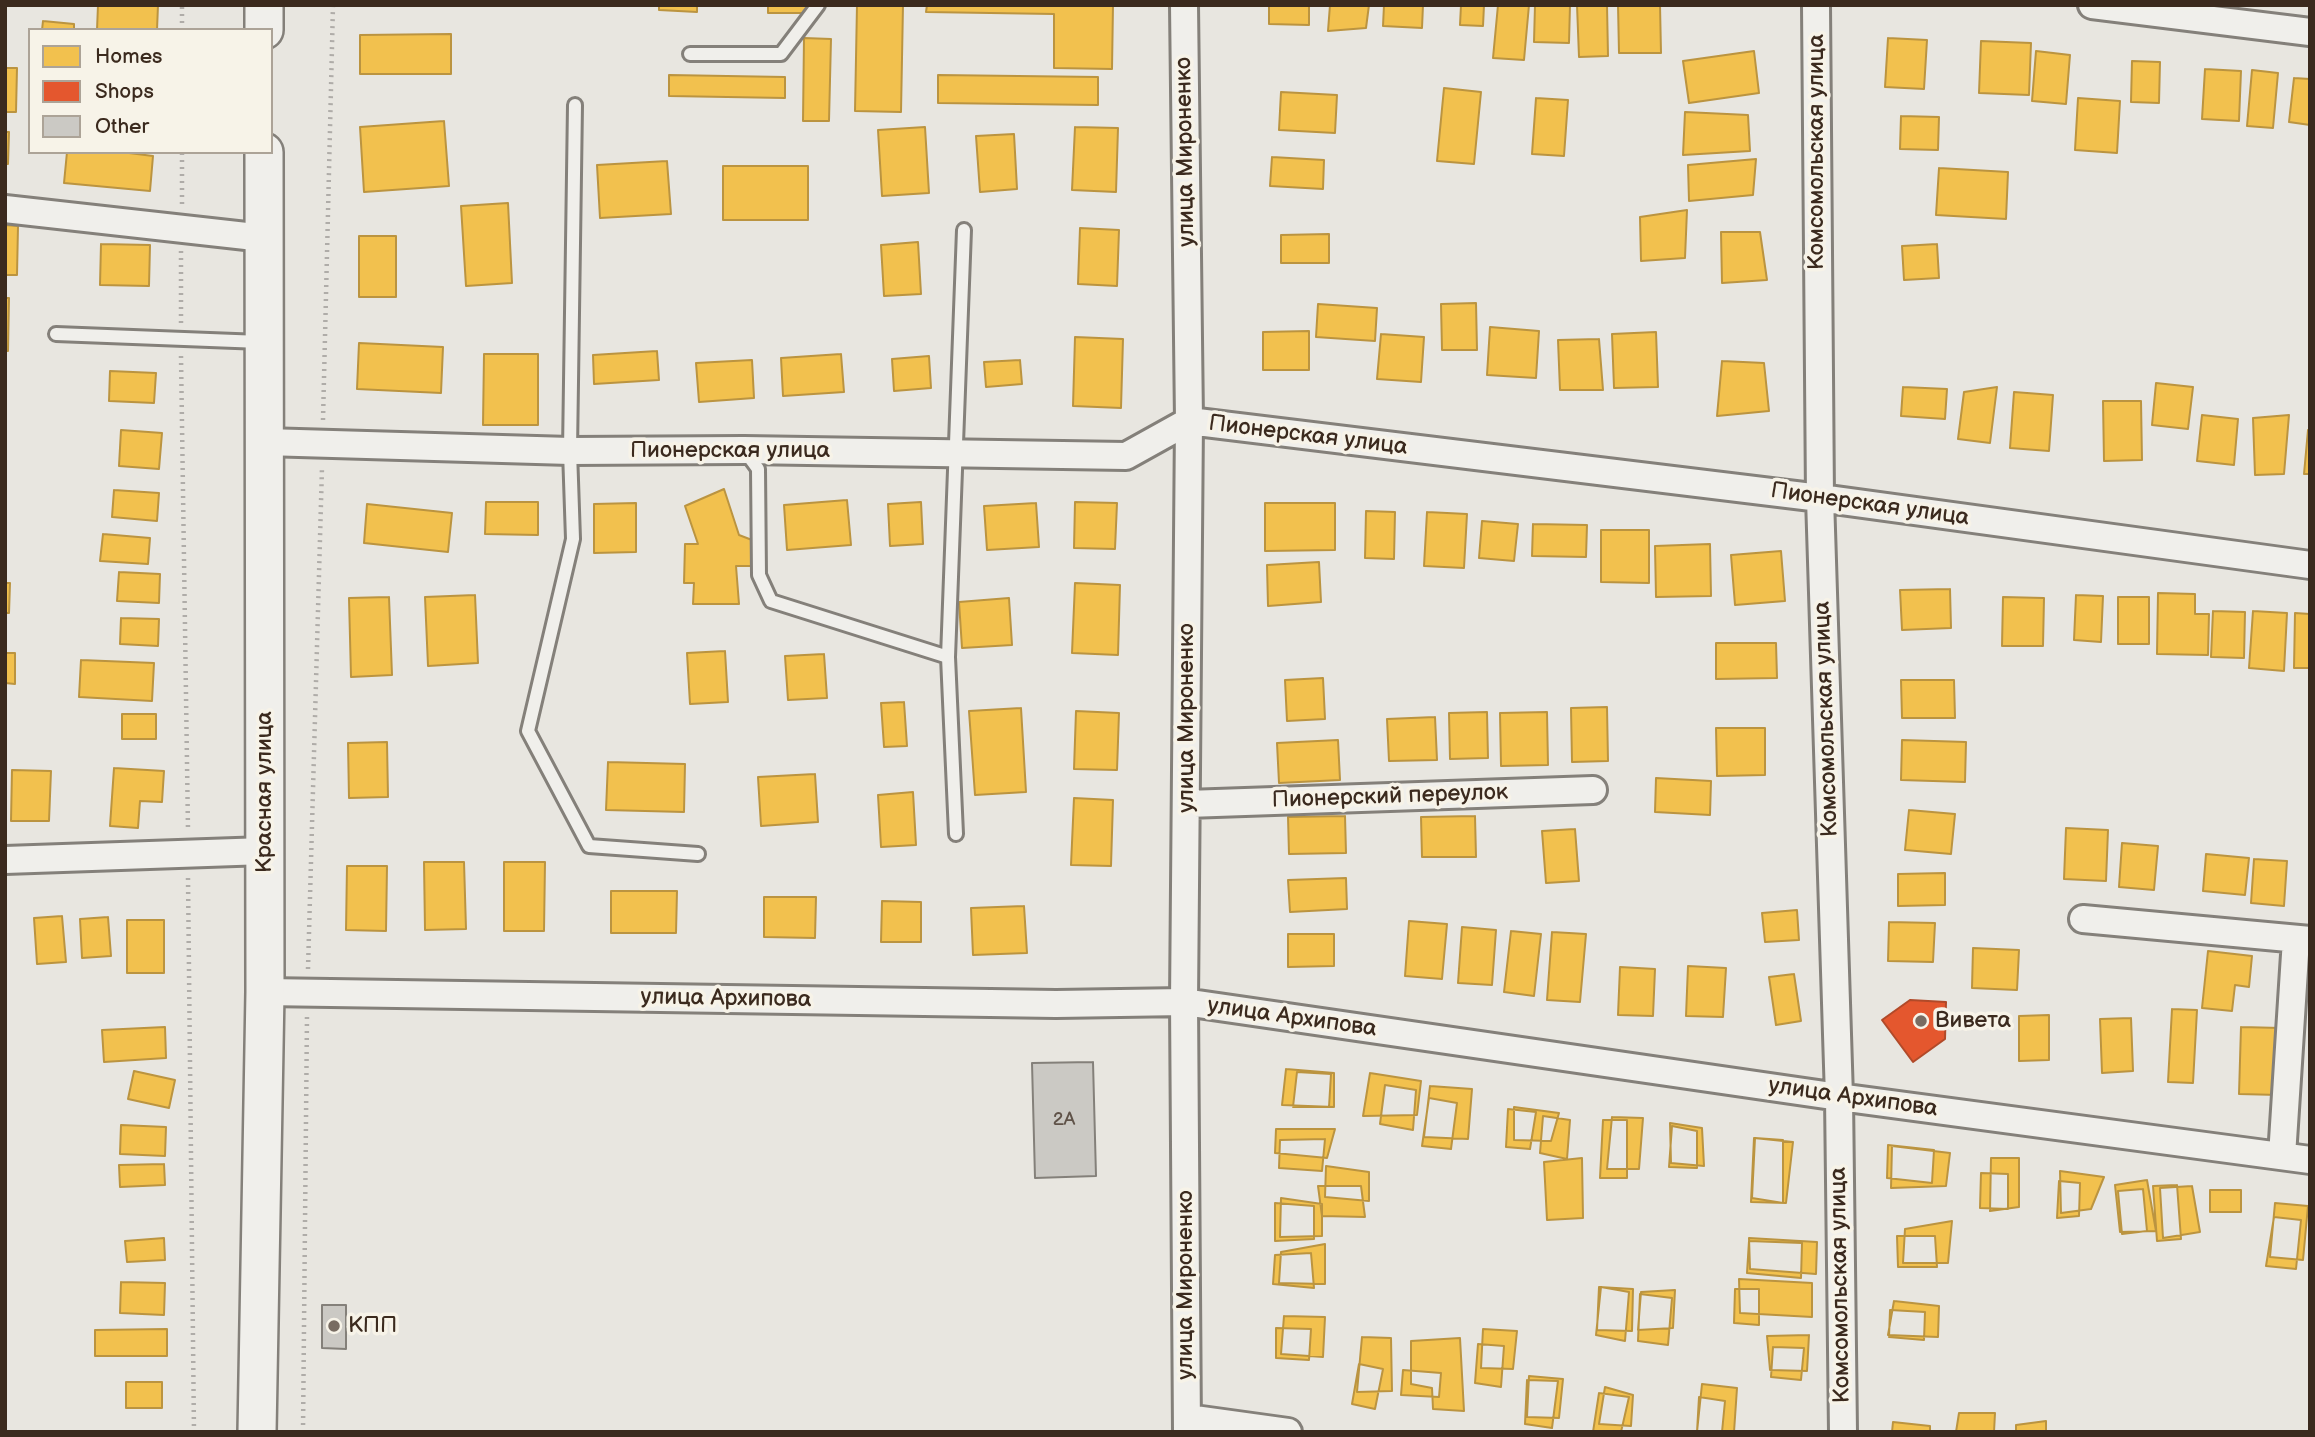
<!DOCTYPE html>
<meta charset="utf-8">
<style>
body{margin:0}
#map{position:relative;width:2315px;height:1437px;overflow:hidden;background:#e8e6e0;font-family:"Balsamiq Sans",sans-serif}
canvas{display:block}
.frame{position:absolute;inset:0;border:7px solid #3b2a1e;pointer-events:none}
.legend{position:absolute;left:28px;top:28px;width:245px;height:126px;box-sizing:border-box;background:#f7f3e8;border:2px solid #aca397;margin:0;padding:9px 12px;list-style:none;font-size:21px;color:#3b2a1e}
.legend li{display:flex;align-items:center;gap:14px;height:35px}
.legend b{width:35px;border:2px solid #aca397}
</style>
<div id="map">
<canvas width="2315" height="1437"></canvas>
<div class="frame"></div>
<ul class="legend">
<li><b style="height:19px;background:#f2c14e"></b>Homes</li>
<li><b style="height:19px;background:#e4572e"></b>Shops</li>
<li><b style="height:19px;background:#cbc9c4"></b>Other</li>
</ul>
</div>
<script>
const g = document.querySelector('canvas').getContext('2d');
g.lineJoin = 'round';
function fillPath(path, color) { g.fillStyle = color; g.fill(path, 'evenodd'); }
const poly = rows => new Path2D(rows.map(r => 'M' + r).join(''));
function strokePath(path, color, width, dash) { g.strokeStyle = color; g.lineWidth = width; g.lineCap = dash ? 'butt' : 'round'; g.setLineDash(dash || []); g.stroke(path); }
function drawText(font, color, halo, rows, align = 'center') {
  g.font = font + ' "Balsamiq Sans",sans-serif'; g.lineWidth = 7; g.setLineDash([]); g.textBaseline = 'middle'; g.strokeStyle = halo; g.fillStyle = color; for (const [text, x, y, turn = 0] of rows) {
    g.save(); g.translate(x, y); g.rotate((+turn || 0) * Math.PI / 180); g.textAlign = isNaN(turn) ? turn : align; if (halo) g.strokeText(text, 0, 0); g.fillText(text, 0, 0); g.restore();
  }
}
const homes = poly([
 [98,5,158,5,157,30,97,30,98,5],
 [659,5,697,5,697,12,659,10,659,5],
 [768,5,807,5,807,13,768,13,768,5],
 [857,5,903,5,901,112,855,111,857,5],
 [927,5,1113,5,1112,69,1054,68,1054,14,926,12,927,5],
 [1269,5,1309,5,1309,25,1269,24,1269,5],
 [1330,5,1369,5,1366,28,1328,31,1330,5],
 [1384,5,1423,5,1422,28,1383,26,1384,5],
 [1461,5,1484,5,1483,26,1460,25,1461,5],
 [1498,5,1529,5,1524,60,1493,58,1498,5],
 [1535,5,1570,5,1569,43,1534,42,1535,5],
 [1577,5,1607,5,1608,56,1579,57,1577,5],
 [1618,5,1660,5,1661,53,1619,53,1618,5],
 [43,21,74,24,74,30,42,30,43,21],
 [451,34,451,74,360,74,360,35,451,34],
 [804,38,831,39,829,121,803,121,804,38],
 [1888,38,1927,40,1924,89,1885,87,1888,38],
 [1981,41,2031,43,2029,95,1979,93,1981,41],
 [1754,51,1759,93,1689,103,1683,61,1754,51],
 [2036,51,2070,55,2066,104,2032,101,2036,51],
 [2132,61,2160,62,2159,103,2131,102,2132,61],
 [5,68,17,68,16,112,5,112,5,68],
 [2205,69,2241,71,2239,121,2202,119,2205,69],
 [2252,70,2278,73,2273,128,2247,126,2252,70],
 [669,75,785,77,785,98,669,96,669,75],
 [938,75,1098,77,1098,105,938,103,938,75],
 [2294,78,2310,79,2310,125,2289,122,2294,78],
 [1444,88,1481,92,1474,164,1437,161,1444,88],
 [1281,92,1337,95,1335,133,1279,130,1281,92],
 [1536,98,1568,100,1564,156,1532,154,1536,98],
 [2078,98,2120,101,2117,153,2075,150,2078,98],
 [1685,112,1748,115,1750,151,1683,155,1685,112],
 [1901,116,1939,117,1938,150,1900,149,1901,116],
 [444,121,449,186,364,192,360,127,444,121],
 [925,127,929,193,882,196,878,130,925,127],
 [1075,127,1118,128,1116,192,1072,190,1075,127],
 [5,132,9,132,8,164,5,164,5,132],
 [1014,134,1017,189,980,192,976,136,1014,134],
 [67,152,121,152,153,156,150,191,64,183,67,152],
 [1272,157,1324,160,1323,189,1270,186,1272,157],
 [1756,159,1753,195,1689,201,1688,165,1756,159],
 [667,161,671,214,600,218,597,165,667,161],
 [723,166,808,166,808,220,723,220,723,166],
 [1939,168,2008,172,2006,219,1936,215,1939,168],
 [508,203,512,283,466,286,461,206,508,203],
 [1687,210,1685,258,1641,261,1640,217,1687,210],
 [5,225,18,226,17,275,5,275,5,225],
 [1080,228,1119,230,1117,286,1078,284,1080,228],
 [1721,232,1760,232,1767,280,1722,283,1721,232],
 [1329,234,1329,263,1281,263,1281,235,1329,234],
 [359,236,396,236,396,297,359,297,359,236],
 [918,242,921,294,884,296,881,245,918,242],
 [101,244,150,245,149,286,100,285,101,244],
 [1937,244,1939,278,1904,280,1902,246,1937,244],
 [5,298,9,298,8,351,5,351,5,298],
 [1476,303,1477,350,1442,350,1441,304,1476,303],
 [1318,304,1377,308,1375,341,1316,337,1318,304],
 [1490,327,1539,331,1536,378,1487,375,1490,327],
 [1309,331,1309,370,1263,370,1263,332,1309,331],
 [1656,332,1658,387,1614,388,1612,334,1656,332],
 [1381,334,1424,337,1421,382,1377,379,1381,334],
 [1075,337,1123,339,1121,408,1073,406,1075,337],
 [1599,339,1603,390,1560,390,1558,340,1599,339],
 [359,343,443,347,441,393,357,389,359,343],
 [657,351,659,380,594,384,593,355,657,351],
 [484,354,538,354,538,425,483,425,484,354],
 [841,354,844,392,783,396,781,358,841,354],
 [929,356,931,388,894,391,892,359,929,356],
 [752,360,754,398,699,402,696,363,752,360],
 [1020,360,1022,384,986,387,984,362,1020,360],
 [1722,361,1764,363,1769,411,1717,416,1722,361],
 [110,371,156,373,154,403,109,401,110,371],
 [2156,383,2193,387,2188,429,2152,425,2156,383],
 [1903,387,1947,389,1945,419,1901,416,1903,387],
 [1997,387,1990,443,1958,439,1964,392,1997,387],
 [2014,392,2053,395,2049,451,2010,448,2014,392],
 [2103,401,2141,401,2142,460,2104,461,2103,401],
 [2202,415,2238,419,2234,465,2197,461,2202,415],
 [2289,415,2284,474,2255,475,2253,418,2289,415],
 [121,430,162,433,159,469,119,466,121,430],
 [2308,430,2310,430,2310,474,2304,474,2308,430],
 [724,489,739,535,752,540,753,566,736,566,739,604,693,604,694,583,684,583,685,544,698,544,685,506,724,489],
 [114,490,159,493,157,521,112,517,114,490],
 [847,500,851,545,787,550,784,505,847,500],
 [486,502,538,502,538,535,485,534,486,502],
 [921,502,923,544,890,546,888,504,921,502],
 [1075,502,1117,503,1115,549,1074,548,1075,502],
 [636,503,636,552,594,553,594,504,636,503],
 [1036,503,1039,547,987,550,984,506,1036,503],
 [1265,503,1335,503,1335,550,1265,551,1265,503],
 [367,504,452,513,448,552,364,543,367,504],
 [1366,511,1395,512,1394,559,1365,558,1366,511],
 [1427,512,1467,514,1464,568,1424,566,1427,512],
 [1482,521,1518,524,1514,561,1479,558,1482,521],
 [1533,524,1587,525,1586,557,1532,556,1533,524],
 [1601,530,1649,530,1649,583,1601,582,1601,530],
 [103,534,150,538,148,564,100,561,103,534],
 [1710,544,1711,596,1656,597,1655,546,1710,544],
 [1781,551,1785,601,1735,605,1731,555,1781,551],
 [1319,562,1321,602,1268,606,1267,565,1319,562],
 [119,572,160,574,159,603,117,601,119,572],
 [5,583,10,583,9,613,5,613,5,583],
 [1075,583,1120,585,1118,655,1072,653,1075,583],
 [1950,589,1951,628,1902,630,1900,590,1950,589],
 [2158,593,2195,594,2195,614,2209,614,2208,655,2157,654,2158,593],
 [475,595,478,663,428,666,425,597,475,595],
 [2076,595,2103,596,2101,642,2074,640,2076,595],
 [389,597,392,675,351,677,349,598,389,597],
 [2003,597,2044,598,2043,646,2002,646,2003,597],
 [2118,597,2149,597,2149,644,2118,644,2118,597],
 [1009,598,1012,645,962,648,959,602,1009,598],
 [2213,611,2245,612,2244,658,2211,657,2213,611],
 [2253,611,2287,613,2284,671,2249,668,2253,611],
 [2295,613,2310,614,2310,668,2294,668,2295,613],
 [121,618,159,619,158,646,120,644,121,618],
 [1716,643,1776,643,1777,678,1716,679,1716,643],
 [725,651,728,702,690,704,687,653,725,651],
 [5,653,15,653,15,684,5,683,5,653],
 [824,654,827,698,788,700,785,656,824,654],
 [81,660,154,663,152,701,79,697,81,660],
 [1323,678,1325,719,1287,721,1285,680,1323,678],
 [1901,680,1954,680,1955,718,1902,718,1901,680],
 [904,702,907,746,884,747,881,703,904,702],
 [1607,707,1608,761,1572,762,1571,708,1607,707],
 [1021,708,1026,792,975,795,969,711,1021,708],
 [1076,711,1119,713,1117,770,1074,769,1076,711],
 [1487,712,1488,758,1450,759,1449,713,1487,712],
 [1547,712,1548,765,1501,766,1500,713,1547,712],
 [122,714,156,714,156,739,122,739,122,714],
 [1435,717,1437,760,1389,761,1387,719,1435,717],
 [1716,728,1765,728,1765,775,1717,776,1716,728],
 [1338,740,1340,780,1279,783,1277,743,1338,740],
 [1902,740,1966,742,1965,782,1901,780,1902,740],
 [387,742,388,797,349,798,348,743,387,742],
 [608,762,685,764,684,812,606,810,608,762],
 [114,768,164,771,162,802,140,801,138,828,110,826,114,768],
 [12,770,51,771,49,821,11,821,12,770],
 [815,774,818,822,761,826,758,777,815,774],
 [1656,778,1711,781,1710,815,1655,812,1656,778],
 [913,792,916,845,881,847,878,795,913,792],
 [1074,798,1113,800,1111,866,1071,865,1074,798],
 [1909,810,1955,814,1951,854,1905,850,1909,810],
 [1345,816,1346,853,1289,854,1288,817,1345,816],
 [1475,816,1476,857,1422,857,1421,817,1475,816],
 [2066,828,2108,830,2106,881,2064,879,2066,828],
 [1575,829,1579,881,1546,883,1542,831,1575,829],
 [2122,843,2158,846,2154,890,2119,887,2122,843],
 [2206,854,2249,858,2245,895,2203,891,2206,854],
 [2254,859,2287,861,2284,906,2251,903,2254,859],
 [424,862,464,862,466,929,425,930,424,862],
 [504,862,545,862,544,931,504,931,504,862],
 [347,866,387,866,386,931,346,930,347,866],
 [1945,873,1945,905,1898,906,1898,874,1945,873],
 [1346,878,1347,909,1290,912,1288,880,1346,878],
 [611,891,677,891,676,933,611,933,611,891],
 [764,897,816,897,815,938,764,937,764,897],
 [882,901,921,902,921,942,881,942,882,901],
 [1024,906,1027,953,973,955,971,908,1024,906],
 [1797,910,1799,940,1765,942,1762,913,1797,910],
 [62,916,66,962,37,964,34,918,62,916],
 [108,917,111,956,82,958,80,919,108,917],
 [127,920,164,920,164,973,127,973,127,920],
 [1409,921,1447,924,1442,979,1405,976,1409,921],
 [1889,922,1935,923,1933,962,1888,961,1889,922],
 [1462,927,1496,930,1492,985,1458,983,1462,927],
 [1511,931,1541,934,1534,996,1504,992,1511,931],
 [1552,932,1586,934,1580,1002,1547,1000,1552,932],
 [1288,934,1334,934,1334,966,1288,967,1288,934],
 [1973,948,2019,950,2017,990,1972,988,1973,948],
 [2208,951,2252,956,2249,987,2235,985,2232,1011,2202,1008,2208,951],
 [1688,966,1726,968,1723,1017,1686,1016,1688,966],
 [1620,967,1655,969,1653,1016,1618,1015,1620,967],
 [1794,974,1801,1021,1776,1025,1769,977,1794,974],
 [2172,1009,2197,1010,2193,1083,2168,1082,2172,1009],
 [2049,1015,2049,1060,2019,1061,2019,1016,2049,1015],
 [2131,1018,2133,1071,2102,1073,2100,1019,2131,1018],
 [165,1027,166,1058,104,1062,102,1030,165,1027],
 [2241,1027,2281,1028,2279,1095,2239,1094,2241,1027],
 [1286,1069,1334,1073,1334,1107,1282,1105,1286,1069],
 [134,1071,175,1080,169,1108,128,1099,134,1071],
 [1297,1072,1331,1074,1329,1107,1293,1107,1297,1072],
 [1370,1073,1421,1081,1417,1115,1363,1116,1370,1073],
 [1385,1085,1416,1090,1413,1130,1380,1124,1385,1085],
 [1430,1086,1472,1089,1468,1139,1424,1137,1430,1086],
 [1429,1098,1457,1103,1451,1149,1422,1146,1429,1098],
 [1514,1107,1559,1113,1551,1141,1514,1140,1514,1107],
 [1508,1109,1536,1112,1530,1149,1506,1147,1508,1109],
 [1543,1116,1570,1120,1567,1159,1540,1153,1543,1116],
 [1612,1117,1643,1118,1639,1169,1607,1169,1612,1117],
 [1603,1120,1627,1120,1627,1178,1600,1178,1603,1120],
 [1670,1123,1702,1128,1704,1166,1671,1163,1670,1123],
 [121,1125,166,1127,165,1156,120,1154,121,1125],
 [1672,1126,1697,1131,1697,1168,1669,1167,1672,1126],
 [1276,1129,1335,1129,1327,1158,1275,1153,1276,1129],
 [1754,1138,1793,1142,1786,1203,1751,1202,1754,1138],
 [1755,1138,1783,1140,1783,1203,1752,1198,1755,1138],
 [1325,1139,1322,1171,1279,1168,1280,1140,1325,1139],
 [1888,1145,1934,1150,1932,1183,1887,1178,1888,1145],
 [1892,1146,1950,1153,1946,1186,1891,1188,1892,1146],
 [1582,1158,1583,1218,1547,1220,1544,1162,1582,1158],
 [1991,1158,2019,1158,2019,1207,1990,1211,1991,1158],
 [164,1164,165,1185,120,1187,119,1165,164,1164],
 [1326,1166,1369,1172,1369,1201,1325,1197,1326,1166],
 [2060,1171,2104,1177,2091,1209,2061,1213,2060,1171],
 [1981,1173,2008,1174,2008,1209,1980,1208,1981,1173],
 [2147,1180,2156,1231,2120,1232,2115,1185,2147,1180],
 [2059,1181,2080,1183,2079,1216,2057,1218,2059,1181],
 [2177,1185,2181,1239,2157,1241,2153,1186,2177,1185],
 [1318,1186,1361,1186,1365,1217,1322,1216,1318,1186],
 [2192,1186,2200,1232,2163,1238,2160,1188,2192,1186],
 [2143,1189,2147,1231,2122,1234,2118,1191,2143,1189],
 [2210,1190,2241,1190,2241,1212,2210,1212,2210,1190],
 [1281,1198,1322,1204,1322,1236,1280,1237,1281,1198],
 [1275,1203,1314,1206,1314,1239,1275,1241,1275,1203],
 [2275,1203,2308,1206,2303,1260,2270,1257,2275,1203],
 [2274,1217,2301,1220,2296,1269,2266,1266,2274,1217],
 [1952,1221,1948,1263,1903,1263,1905,1229,1952,1221],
 [1897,1236,1935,1236,1937,1267,1898,1267,1897,1236],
 [164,1238,165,1260,127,1262,125,1241,164,1238],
 [1749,1238,1817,1242,1816,1274,1750,1269,1749,1238],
 [1749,1241,1802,1243,1801,1278,1747,1273,1749,1241],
 [1325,1244,1325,1284,1279,1283,1281,1252,1325,1244],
 [1311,1253,1314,1288,1273,1284,1275,1255,1311,1253],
 [1739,1279,1812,1283,1812,1317,1740,1313,1739,1279],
 [121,1282,165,1283,164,1315,120,1313,121,1282],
 [1599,1287,1633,1289,1632,1331,1597,1330,1599,1287],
 [1601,1287,1629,1292,1625,1341,1596,1335,1601,1287],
 [1735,1289,1759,1289,1759,1325,1734,1323,1735,1289],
 [1675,1290,1673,1328,1638,1330,1641,1292,1675,1290],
 [1640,1294,1672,1298,1668,1345,1638,1341,1640,1294],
 [1894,1301,1939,1306,1938,1337,1888,1335,1894,1301],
 [1890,1310,1925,1312,1924,1340,1889,1337,1890,1310],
 [1284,1316,1325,1317,1323,1357,1281,1354,1284,1316],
 [1276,1328,1311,1329,1309,1360,1276,1358,1276,1328],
 [167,1329,167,1356,95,1356,95,1330,167,1329],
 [1483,1329,1517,1331,1513,1369,1481,1368,1483,1329],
 [1809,1335,1807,1371,1770,1370,1767,1336,1809,1335],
 [1362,1337,1391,1338,1392,1391,1357,1392,1362,1337],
 [1460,1338,1464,1411,1433,1409,1432,1388,1411,1384,1411,1341,1460,1338],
 [1478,1344,1504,1346,1501,1387,1475,1383,1478,1344],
 [1773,1347,1804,1348,1801,1380,1771,1377,1773,1347],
 [1359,1364,1383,1369,1375,1409,1352,1404,1359,1364],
 [1403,1370,1441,1373,1439,1397,1401,1395,1403,1370],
 [1529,1376,1563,1379,1559,1418,1527,1417,1529,1376],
 [1527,1380,1558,1381,1552,1428,1525,1424,1527,1380],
 [126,1382,162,1382,162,1408,126,1408,126,1382],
 [1702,1384,1737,1388,1734,1432,1697,1432,1702,1384],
 [1605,1387,1633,1395,1631,1426,1599,1424,1605,1387],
 [1599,1393,1629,1397,1621,1432,1593,1432,1599,1393],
 [1699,1397,1725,1401,1722,1432,1697,1432,1699,1397],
 [1959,1413,1995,1413,1994,1432,1956,1432,1959,1413],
 [2046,1421,2046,1432,2016,1432,2016,1425,2046,1421],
 [1893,1422,1930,1426,1930,1432,1892,1432,1893,1422]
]);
fillPath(homes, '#f2c14e');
strokePath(homes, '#bb9440', 2);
const shops = poly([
 [1910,1000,1946,1002,1945,1039,1913,1062,1882,1020,1910,1000]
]);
fillPath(shops, '#e4572e');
strokePath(shops, '#b14a29', 2);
const building = poly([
 [1093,1062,1096,1176,1035,1178,1032,1063,1093,1062],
 [322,1305,346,1305,346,1349,322,1348,322,1305]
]);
fillPath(building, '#cbc9c4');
strokePath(building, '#84807a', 2);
const service = poly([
 [690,54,781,54,818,5],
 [575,105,570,451,573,539,528,731,589,846,698,854],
 [56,334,261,342],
 [745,451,758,469,759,575,771,601,948,657],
 [956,834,948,657,964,230]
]);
const minor = poly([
 [1184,5,1189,421,1184,1002,1187,1432],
 [1816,5,1820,498,1839,1097,1843,1432],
 [2092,5,2310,32],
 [5,209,264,238],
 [265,442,570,451,744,450,1126,456,1189,421,1820,498,2310,565],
 [1187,804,1593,790],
 [5,860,265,851],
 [2083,919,2310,940],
 [265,992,1056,1004,1184,1002,1839,1097,2310,1160],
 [2282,1156,2296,939],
 [1187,1418,1288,1432]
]);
const secondary = poly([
 [264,30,264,5],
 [257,1432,265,992,264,152]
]);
strokePath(service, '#84807a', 18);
strokePath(minor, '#84807a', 32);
strokePath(secondary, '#84807a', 42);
strokePath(poly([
 [182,30,182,5],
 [182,204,182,152],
 [181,323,181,251],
 [181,356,188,830],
 [323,420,333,5],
 [188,878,194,1432],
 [308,969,322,467],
 [303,1432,307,1016]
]), '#afaca8', 4.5, [2, 5]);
strokePath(service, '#f0efeb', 12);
strokePath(minor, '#f0efeb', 26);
strokePath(secondary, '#f0efeb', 37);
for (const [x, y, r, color] of [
 [1921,1021,7,"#786c62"],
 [334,1326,7,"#786c62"]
]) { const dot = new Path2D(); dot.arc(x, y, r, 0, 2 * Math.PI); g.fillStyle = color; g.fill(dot); strokePath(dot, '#f7f3e8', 2.5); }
drawText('19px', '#5f5248', null, [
 ["2А",1064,1120]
]);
drawText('23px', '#3b2a1e', '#f7f3e8', [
 ["улица Мироненко",1186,152,-91],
 ["Комсомольская улица",1817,152,-90],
 ["Пионерская улица",1308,436,7],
 ["Пионерская улица",730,451],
 ["Пионерская улица",1870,505,8],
 ["улица Мироненко",1187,718,-90],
 ["Комсомольская улица",1827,719,-92],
 ["Красная улица",265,792,-90],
 ["Пионерский переулок",1390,797,-2],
 ["улица Архипова",726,999,1],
 ["улица Архипова",1292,1018,8],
 ["улица Архипова",1853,1098,8],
 ["улица Мироненко",1186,1285,-90],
 ["Комсомольская улица",1841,1285,-91]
]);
drawText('23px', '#3b2a1e', '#f7f3e8', [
 ["Вивета",1935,1021],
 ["КПП",348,1326]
], 'left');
</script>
